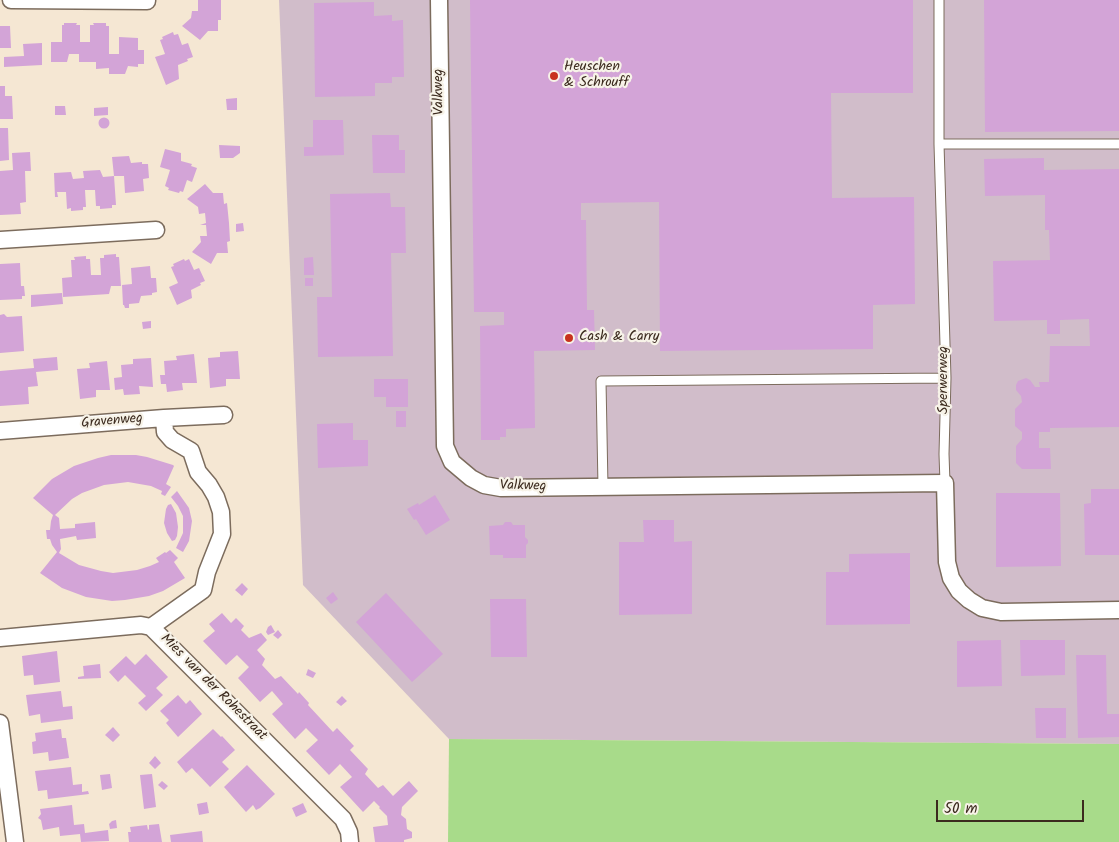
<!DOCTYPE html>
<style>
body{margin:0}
#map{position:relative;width:1119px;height:842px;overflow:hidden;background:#f5e7d3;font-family:Kalam,sans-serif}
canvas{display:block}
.scale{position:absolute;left:936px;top:800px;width:148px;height:22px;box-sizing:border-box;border:2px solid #3b2a1e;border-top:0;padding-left:6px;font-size:15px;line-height:18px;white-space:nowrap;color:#3b2a1e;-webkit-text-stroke:4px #f7f3e8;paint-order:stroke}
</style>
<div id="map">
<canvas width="1119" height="842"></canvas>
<div class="scale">50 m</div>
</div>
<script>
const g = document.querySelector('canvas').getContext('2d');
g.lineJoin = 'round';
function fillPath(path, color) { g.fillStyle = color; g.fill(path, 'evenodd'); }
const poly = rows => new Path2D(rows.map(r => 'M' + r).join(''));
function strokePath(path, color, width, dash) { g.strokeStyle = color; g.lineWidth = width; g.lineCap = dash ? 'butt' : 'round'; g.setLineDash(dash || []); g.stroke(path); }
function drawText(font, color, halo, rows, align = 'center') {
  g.font = font + ' Kalam,sans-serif'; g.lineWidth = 4.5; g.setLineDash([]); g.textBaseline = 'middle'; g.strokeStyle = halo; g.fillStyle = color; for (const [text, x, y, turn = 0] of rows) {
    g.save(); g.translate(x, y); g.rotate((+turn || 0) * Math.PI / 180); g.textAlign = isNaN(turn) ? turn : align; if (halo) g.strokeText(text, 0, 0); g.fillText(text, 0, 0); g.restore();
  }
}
fillPath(poly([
 [279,0,1119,0,1119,744,449,739,303,585]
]), '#d1bdca');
fillPath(poly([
 [449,739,1119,744,1119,842,448,842]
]), '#a8db8a');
fillPath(poly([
 [198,0,221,0,221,20,218,20,218,31,208,31,200,40,182,26,191,18,192,11,198,11],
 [470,0,913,0,913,93,831,93,832,198,914,197,915,304,873,305,873,349,660,351,659,202,581,203,581,220,586,220,587,310,594,310,595,350,534,351,535,428,506,429,506,437,500,437,500,440,481,440,480,326,504,325,504,312,474,312],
 [984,0,1119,0,1119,131,985,132],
 [374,2,374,16,392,15,392,21,403,20,404,77,392,77,392,83,375,83,375,96,315,97,314,3],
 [64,23,77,23,76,25,80,25,80,42,90,42,90,25,94,25,93,23,106,23,106,26,109,26,109,54,119,54,119,37,138,38,138,50,144,50,144,64,138,64,138,67,128,66,125,74,109,74,109,68,96,69,96,62,79,62,79,54,69,54,67,62,51,62,51,42,62,42,62,25,64,25],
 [0,26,10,26,11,48,0,48],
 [173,32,174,35,178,34,182,45,188,43,193,57,187,59,188,61,178,65,179,79,166,85,155,57,165,54,160,40,163,39,162,37],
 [42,43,42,65,4,67,4,57,24,56,23,44],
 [0,86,5,86,5,96,12,96,13,119,0,119],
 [237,98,237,110,227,110,226,99],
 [55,106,65,106,66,115,55,115],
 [108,107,108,115,94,116,94,108],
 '98.5 123a5.5 5.5 0 1 1 11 0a5.5 5.5 0 1 1-11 0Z',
 [313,120,343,120,344,155,304,156,304,147,313,147],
 [0,128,8,128,9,160,0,161],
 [372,135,399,135,399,150,405,150,405,173,373,173],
 [219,145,240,146,240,153,233,158,220,158],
 [165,149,181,153,181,161,192,164,191,166,197,168,192,182,187,180,183,192,180,191,179,193,168,190,169,188,165,186,170,170,160,167],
 [30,152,31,171,25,171,26,202,20,203,21,214,0,215,0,171,13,170,12,153],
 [129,156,131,163,142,162,142,164,148,164,149,178,143,179,144,191,125,193,124,176,114,176,116,205,112,205,112,208,100,209,100,206,96,206,95,190,85,190,86,207,83,207,83,210,71,211,71,208,67,209,66,192,57,192,58,197,55,197,54,173,71,172,73,179,84,178,83,171,100,170,103,177,114,176,112,157],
 [1044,158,1044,170,1119,169,1119,427,1050,428,1050,432,1039,432,1039,448,1050,448,1051,469,1022,469,1016,463,1016,446,1022,439,1022,432,1015,426,1015,409,1022,402,1021,396,1016,390,1016,385,1018,381,1026,378,1030,380,1035,387,1040,387,1039,382,1049,382,1050,346,1090,346,1089,319,1060,320,1060,334,1047,334,1047,320,994,321,993,261,1050,260,1049,230,1045,230,1045,195,985,196,984,159],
 [205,184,213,193,223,193,224,204,227,203,229,223,230,241,227,242,228,253,217,253,211,264,192,252,201,242,200,236,207,236,206,225,200,225,206,223,205,213,199,214,198,207,187,199],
 [390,193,391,207,405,207,406,253,391,253,393,356,318,357,317,297,332,297,330,194],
 [243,223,244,231,236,232,236,224],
 [116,254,116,257,119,257,121,286,111,286,109,294,63,297,62,278,72,277,71,260,75,260,74,257,86,256,86,259,90,259,91,275,101,275,100,258,104,258,104,255],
 [313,257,314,275,304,275,304,258],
 [184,259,185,261,189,259,194,270,199,268,205,281,200,283,201,285,191,290,192,298,177,305,169,287,178,283,171,267,174,266,173,264],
 [20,263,21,286,24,286,25,296,22,296,22,299,0,300,0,264],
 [150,266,151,278,156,278,157,292,152,293,152,295,141,296,139,303,129,304,129,308,125,308,124,305,123,305,122,285,132,284,131,268],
 [305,278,313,278,313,286,305,286],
 [62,293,63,304,31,307,31,295],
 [4,314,7,317,22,316,24,351,0,353,0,315],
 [151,321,151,328,143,329,142,322],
 [238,351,240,379,226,379,226,386,210,388,208,358,220,357,220,352],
 [194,354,197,383,182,383,183,390,167,392,166,384,161,384,160,375,165,375,164,361,177,360,176,356],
 [57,357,58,370,36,372,38,386,28,387,29,404,0,406,0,371,34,368,33,359],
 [151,358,153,387,139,386,140,394,124,395,123,389,115,390,114,378,122,377,121,365,133,364,133,359],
 [107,361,110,390,96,390,96,397,80,399,77,369,90,368,89,363],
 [374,379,408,379,408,407,386,407,386,397,374,397],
 [396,411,406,411,406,427,396,427],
 [353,423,353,440,368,440,368,466,318,468,317,424],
 [111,455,136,455,147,457,173,465,174,466,166,484,171,487,165,496,161,494,162,491,151,486,128,482,104,485,82,493,72,499,55,515,59,518,60,529,75,528,75,524,95,522,96,538,77,540,76,536,60,539,61,549,59,553,79,565,101,571,113,573,137,570,150,566,159,562,156,558,165,552,169,556,166,553,170,550,178,558,174,562,185,578,163,591,149,596,125,600,112,601,86,597,62,588,40,573,57,552,52,545,50,539,47,539,46,530,50,530,51,521,53,515,33,498,52,479,74,466,98,458],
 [1091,489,1119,489,1119,555,1085,555,1084,504,1091,503],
 [177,491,189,508,192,521,189,541,183,552,176,548,183,533,183,516,178,506,171,497],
 [996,493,1060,493,1061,566,996,567],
 [435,495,450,520,426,535,416,519,414,520,407,509,418,503,419,505],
 [171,504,176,513,178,527,177,536,175,540,172,541,167,533,164,523,166,509,168,505],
 [643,520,674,520,674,542,692,541,692,614,619,615,619,542,644,542],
 [505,522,511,522,513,525,525,525,525,537,528,540,528,543,526,545,526,558,503,558,503,555,490,555,489,526,503,525],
 [910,553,910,624,826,625,826,572,849,572,849,554],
 [242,583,248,589,242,596,235,590],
 [333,592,338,599,331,604,326,598],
 [386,593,443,654,412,682,356,622],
 [490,599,526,599,527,657,491,657],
 [222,613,231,623,236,618,244,626,241,630,249,638,261,633,267,640,257,650,265,659,262,665,275,679,281,676,298,694,299,692,309,703,308,705,333,732,337,728,354,746,350,750,368,769,365,774,378,788,383,785,393,796,409,781,418,791,402,807,401,815,406,819,407,829,412,832,412,838,404,840,404,842,375,842,373,827,388,825,387,816,379,808,380,807,374,801,363,812,340,787,352,777,340,764,329,775,306,751,318,740,306,728,295,739,272,714,283,704,278,698,272,691,260,702,238,678,249,667,237,655,226,665,203,641,215,631,209,624],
 [271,625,275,632,268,635,266,632,268,627],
 [278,630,282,635,278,639,273,635],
 [1001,640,1002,686,957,687,957,641],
 [1020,640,1065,640,1065,675,1021,676],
 [57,651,60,682,34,685,33,675,24,676,22,656],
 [146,654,168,677,156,688,163,695,146,711,138,703,146,696,125,675,118,682,109,672,126,656,135,665],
 [1076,655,1106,655,1107,714,1119,714,1119,737,1078,738],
 [100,664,101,678,78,679,78,677,84,676,83,666],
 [308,669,316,673,313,678,306,675],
 [61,691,63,707,72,706,73,719,41,723,40,714,29,716,26,695],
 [178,695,186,704,190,700,202,714,178,737,166,723,169,720,160,711],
 [342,696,347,701,341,706,336,702],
 [1035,708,1066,708,1066,738,1036,738],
 [113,727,120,735,113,742,105,735],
 [61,729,62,738,66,738,69,758,49,761,48,752,33,754,32,742,36,741,35,733],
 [213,729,221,737,222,736,235,750,222,762,229,769,210,787,192,768,186,773,177,762],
 [155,756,161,763,155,769,149,763],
 [247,765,275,794,260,808,256,810,253,805,246,812,224,787],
 [71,767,73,785,82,784,82,792,88,791,89,794,48,799,47,790,38,791,35,771],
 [110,774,112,788,102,790,100,775],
 [152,774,156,807,144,809,140,775],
 [162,781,168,786,164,790,158,785],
 [207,802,209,813,199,815,197,804],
 [303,803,307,812,296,817,292,808],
 [72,805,74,825,84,824,85,833,108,830,109,841,81,842,80,834,60,836,59,827,43,830,41,820,38,818,41,814,40,809],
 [116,820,117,828,110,829,109,824,112,821],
 [159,824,162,842,129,842,128,832,131,832,130,827,147,825,148,830,149,829,149,825],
 [202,831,203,842,171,842,170,835]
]), '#d3a4d7');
const service = poly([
 [939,0,939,144,946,378,944,454,945,483],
 [939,144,1119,144],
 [603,487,601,381,946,378]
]);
const minor = poly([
 [11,0,147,1],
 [439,0,445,446,452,462,471,478,484,485,501,488,945,483,947,562,951,578,959,591,969,600,982,608,1001,612,1119,610],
 [0,240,156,230],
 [0,431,164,418,224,415],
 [151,627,203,590,207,572,222,534,221,512,216,497,209,485,198,472,191,451,172,440,165,432,164,418],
 [0,638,141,625,151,627,343,819,349,832,350,842],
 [0,723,15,842]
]);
strokePath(service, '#7c6c5d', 11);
strokePath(minor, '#7c6c5d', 19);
strokePath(service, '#fff', 9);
strokePath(minor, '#fff', 16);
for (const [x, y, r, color] of [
 [554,76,5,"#c8321e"],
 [569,338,5,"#c8321e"]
]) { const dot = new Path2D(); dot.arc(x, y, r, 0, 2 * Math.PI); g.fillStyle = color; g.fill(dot); strokePath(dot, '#f7f3e8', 2); }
drawText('14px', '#3b2a1e', '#f7f3e8', [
 ["Heuschen",564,68],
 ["& Schrouff",564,84],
 ["Cash & Carry",579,338]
], 'left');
drawText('14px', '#3b2a1e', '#f7f3e8', [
 ["Valkweg",440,92,-91],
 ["Sperwerweg",945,380,-90],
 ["Gravenweg",112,422,-5],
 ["Valkweg",523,487,1],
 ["Mies van der Rohestraat",213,688,45]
]);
</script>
